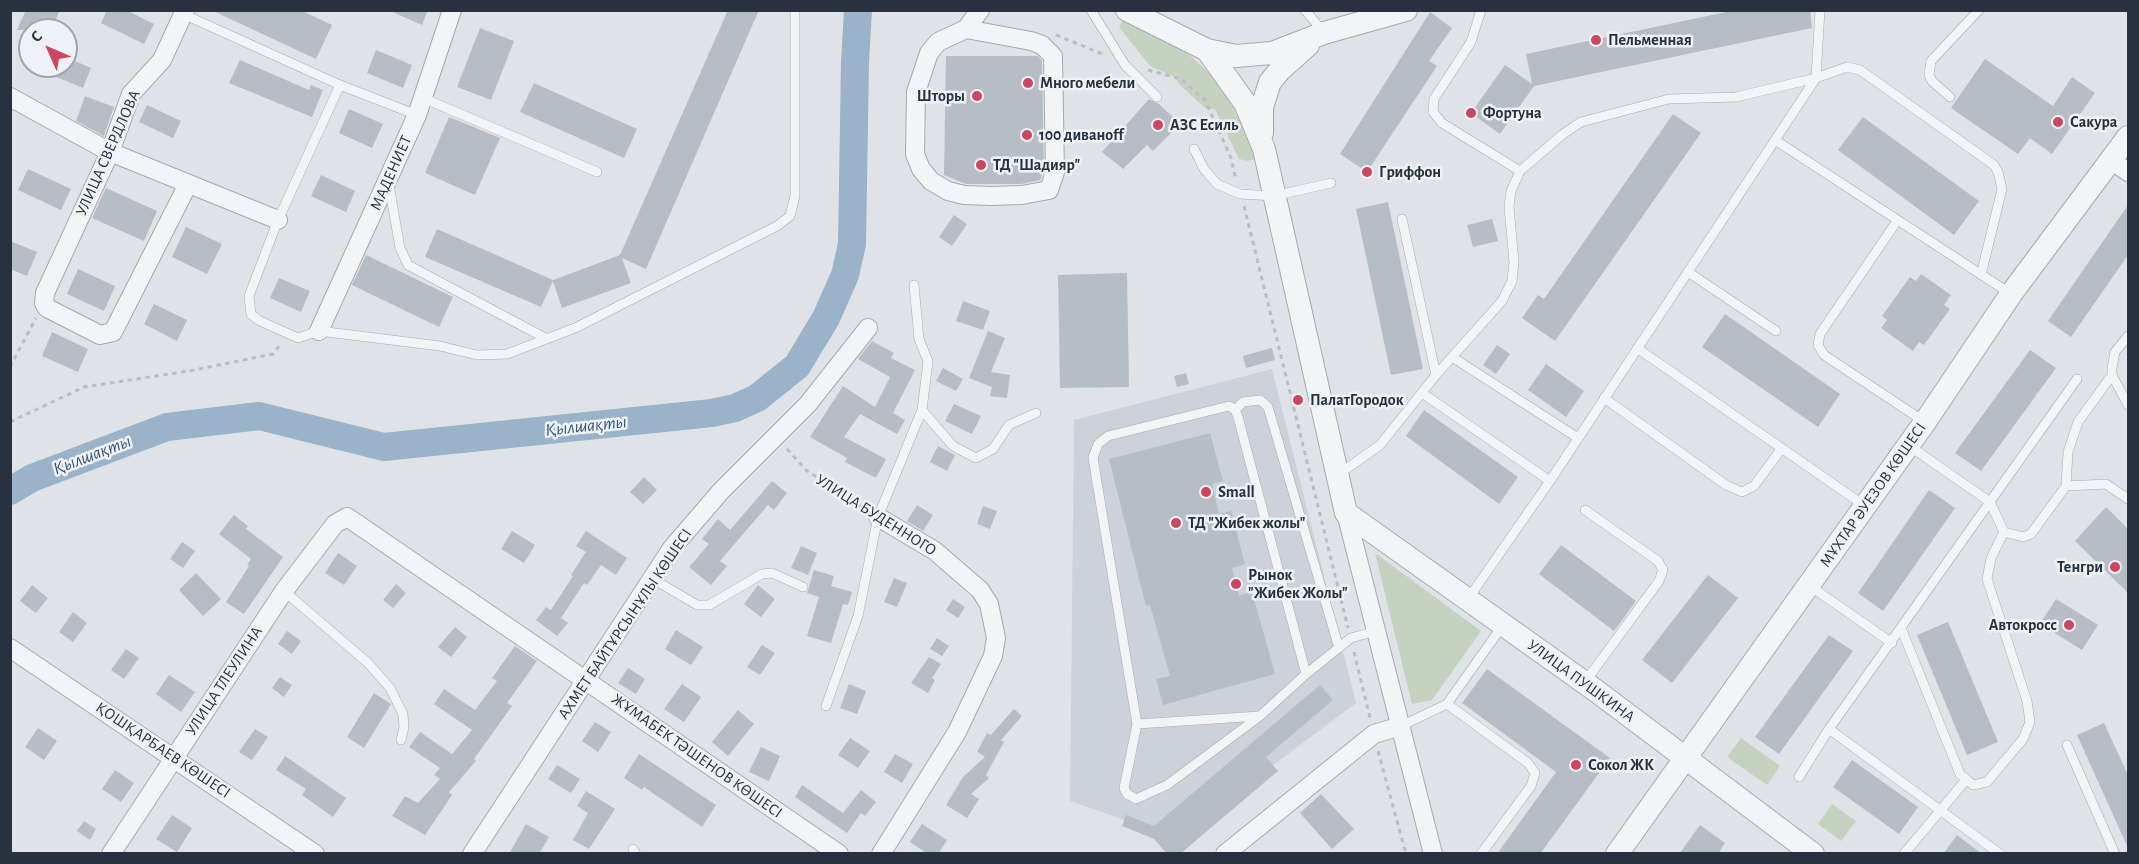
<!DOCTYPE html>
<meta charset="utf-8">
<style>
body{margin:0}
#map{position:relative;width:2139px;height:864px;overflow:hidden;background:#dfe3e8;font-family:"Alegreya Sans",sans-serif}
canvas{display:block}
.frame{position:absolute;inset:0;border:12px solid #28323f;pointer-events:none}
.north{position:absolute;left:18px;top:18px;width:60px;height:60px;box-sizing:border-box;background:#eef2f6;border:2px solid #9fa5ad;border-radius:50%;rotate:315deg;font-size:16px;font-weight:700;line-height:24px;text-align:center;color:#28323f}
.north::after{content:'';display:block;margin:auto;width:21px;height:27px;background:#cc4561;clip-path:polygon(50% 0,100% 100%,50% 72%,0 100%)}
</style>
<div id="map">
<canvas width="2139" height="864"></canvas>
<div class="frame"></div>
<div class="north">С</div>
</div>
<script>
const g = document.querySelector('canvas').getContext('2d');
g.lineJoin = 'round';
function fillPath(path, color) { g.fillStyle = color; g.fill(path, 'evenodd'); }
const poly = rows => new Path2D(rows.map(r => 'M' + r).join(''));
function strokePath(path, color, width, dash) { g.strokeStyle = color; g.lineWidth = width; g.lineCap = dash ? 'butt' : 'round'; g.setLineDash(dash || []); g.stroke(path); }
function drawText(font, color, halo, rows, align = 'center') {
  g.font = font + ' "Alegreya Sans",sans-serif'; g.lineWidth = 5; g.setLineDash([]); g.textBaseline = 'middle'; g.strokeStyle = halo; g.fillStyle = color; for (const [text, x, y, turn = 0] of rows) {
    g.save(); g.translate(x, y); g.rotate((+turn || 0) * Math.PI / 180); g.textAlign = isNaN(turn) ? turn : align; if (halo) g.strokeText(text, 0, 0); g.fillText(text, 0, 0); g.restore();
  }
}
fillPath(poly([
 [1272,369,1356,703,1176,838,1070,801,1074,420]
]), '#cdd2da');
fillPath(poly([
 [1124,18,1184,50,1218,81,1248,134,1254,159,1248,161,1239,159,1215,109,1205,108,1180,85,1175,77,1150,66,1119,27],
 [1375,553,1481,631,1432,700,1412,704],
 [1741,738,1780,766,1767,785,1727,757],
 [1832,804,1856,821,1841,841,1818,824]
]), '#c6d2c0');
strokePath(poly([
 [10,491,32,478,167,427,259,416,384,447,712,413,735,408,757,398,797,366,826,318,845,275,852,244,855,62,858,10]
]), '#9ab3c8', 28);
fillPath(poly([
 [26,10,60,10,51,30,17,30],
 [107,10,126,10,154,24,144,44,101,23],
 [211,10,300,10,332,25,316,59],
 [388,10,428,10,422,25],
 [728,10,759,10,646,269,622,258,631,283,562,308,553,281,541,307,425,257,437,229,553,280,620,255],
 [1736,10,1810,10,1812,28,1534,86,1500,134,1471,113,1505,65,1532,84,1526,54],
 [1430,12,1452,28,1429,61,1437,66,1367,172,1340,154],
 [480,28,514,41,491,100,457,87],
 [376,50,412,65,403,88,367,73],
 [946,56,1038,56,1042,61,1044,170,1040,180,1021,184,966,184,944,175],
 [66,57,91,68,83,88,30,66,66,66],
 [1985,59,2053,106,2072,77,2095,93,2052,154,2030,138,2018,154,1951,108],
 [240,60,309,90,311,85,323,90,312,117,229,83],
 [534,83,637,129,624,158,520,112],
 [85,96,114,107,104,136,76,121],
 [1149,99,1159,104,1180,124,1153,151,1147,145,1123,169,1102,152],
 [147,105,181,121,173,138,139,122],
 [349,109,383,124,372,148,339,133],
 [1673,114,1701,133,1555,341,1522,318,1538,295,1544,299],
 [449,117,500,138,475,195,425,173],
 [1863,117,1979,201,1954,235,1838,150],
 [28,169,71,189,61,210,18,190],
 [321,175,355,191,346,212,311,196],
 [106,188,157,211,144,241,92,218],
 [1388,202,1423,369,1391,375,1356,209],
 [2128,205,2128,255,2071,337,2048,321],
 [954,215,967,224,952,246,939,237],
 [1492,219,1498,241,1473,247,1467,225],
 [186,227,222,244,207,274,172,257],
 [10,241,37,252,27,276,10,269],
 [366,255,453,297,439,327,352,285],
 [78,269,115,286,104,311,67,294],
 [1127,273,1129,387,1060,388,1058,275],
 [1921,274,1951,295,1944,305,1950,309,1924,345,1919,342,1913,351,1881,328,1887,320,1882,316,1910,277,1916,281],
 [279,278,310,291,301,312,270,298],
 [963,301,990,311,983,330,956,321],
 [154,304,187,320,177,341,144,324],
 [1725,314,1840,394,1818,427,1702,347],
 [988,331,1005,338,991,372,1010,375,1007,398,990,396,992,387,969,378],
 [52,332,88,349,78,372,42,356],
 [872,341,894,353,891,358,915,370,893,413,905,420,897,434,860,414,844,437,886,459,876,478,845,462,847,458,810,437,843,386,875,407,890,377,858,359],
 [1497,345,1510,354,1496,374,1483,365],
 [1272,348,1275,360,1246,368,1243,356],
 [2030,350,2056,368,1981,471,1955,453],
 [1546,364,1584,391,1566,417,1528,390],
 [943,368,963,379,956,391,936,381],
 [1186,373,1189,384,1177,387,1174,376],
 [954,404,981,416,972,434,945,421],
 [1424,410,1518,477,1499,504,1406,436],
 [1210,433,1223,481,1212,484,1219,514,1231,511,1245,564,1232,568,1239,596,1252,592,1275,674,1163,705,1156,679,1170,676,1150,605,1146,606,1109,459],
 [938,446,955,455,947,471,930,462],
 [644,477,657,490,643,504,630,492],
 [772,481,787,493,774,510,768,505,720,561,727,566,711,585,689,567,709,544,702,539,718,519,730,530],
 [1929,490,1955,508,1883,611,1858,593],
 [917,505,933,515,923,531,907,521],
 [983,506,997,511,990,529,977,524],
 [2106,507,2128,529,2128,593,2075,541],
 [234,515,248,526,246,529,283,557,244,614,226,602,249,566,247,565,251,559,219,534],
 [512,531,535,545,524,563,501,549],
 [586,531,627,558,616,575,601,565,587,585,584,583,561,618,568,623,557,636,536,620,546,607,551,610,573,576,571,575,586,552,576,546],
 [182,542,195,551,183,568,170,559],
 [1561,545,1636,601,1614,631,1539,574],
 [801,546,817,553,808,575,791,568],
 [338,553,357,566,344,585,325,573],
 [814,570,834,576,831,586,852,592,848,605,843,604,831,643,807,636,819,597,807,593],
 [196,573,221,599,203,616,179,590],
 [1708,575,1738,598,1672,683,1642,660],
 [894,578,907,583,897,607,884,602],
 [396,584,406,593,393,608,383,600],
 [32,585,48,598,36,613,20,601],
 [758,585,775,599,761,617,744,604],
 [953,599,965,607,958,618,946,610],
 [2056,599,2098,625,2082,650,2040,624],
 [73,612,87,623,73,642,59,632],
 [1948,622,1998,742,1967,755,1917,635],
 [455,627,467,637,451,657,438,647],
 [676,630,703,647,691,665,665,649],
 [287,631,301,641,292,654,278,644],
 [1829,635,1853,651,1779,754,1755,737],
 [937,638,949,646,942,656,930,649],
 [762,645,775,653,760,675,747,667],
 [515,646,537,661,507,703,512,706,474,759,476,761,449,792,452,795,425,835,392,816,405,796,418,803,440,779,434,775,440,768,409,747,420,732,452,754,472,730,434,704,444,689,475,710,497,681,492,678],
 [126,649,139,658,124,679,111,670],
 [929,657,941,664,932,678,935,680,928,693,911,683],
 [628,668,645,679,636,694,618,683],
 [1487,669,1610,758,1540,854,1497,854,1556,772,1462,703],
 [169,675,195,692,181,712,156,694],
 [280,677,292,685,284,697,272,688],
 [682,684,701,697,684,722,664,709],
 [849,684,866,691,857,714,840,708],
 [1320,685,1333,700,1266,757,1278,771,1180,854,1167,854,1154,839,1122,826,1126,815,1154,826],
 [374,693,391,704,364,748,347,737],
 [1014,709,1022,716,1001,740,1004,742,986,775,989,778,971,794,979,799,967,818,946,805,963,777,985,757,977,752,987,733,991,735],
 [738,710,754,724,728,756,712,742],
 [595,722,611,732,598,752,582,741],
 [2104,723,2128,775,2128,848,2077,735],
 [38,728,57,741,44,760,25,747],
 [255,729,268,737,252,760,239,752],
 [850,738,870,751,858,768,838,755],
 [761,747,780,756,769,781,749,772],
 [639,754,716,805,702,827,644,787,642,790,624,778],
 [895,754,913,764,902,783,884,772],
 [285,756,346,798,333,817,302,795,306,789,276,770],
 [1852,760,1918,807,1899,834,1833,787],
 [557,765,580,779,571,793,548,779],
 [115,770,134,783,121,802,102,789],
 [802,785,843,813,861,790,876,802,865,816,861,813,847,833,795,797],
 [586,791,615,809,589,849,573,840,588,813,577,806],
 [1321,794,1354,829,1332,849,1300,813],
 [172,815,192,828,177,852,156,839],
 [84,821,96,829,90,840,77,831],
 [526,824,549,837,539,854,509,854],
 [922,824,947,840,938,854,928,854,910,842],
 [1700,825,1725,843,1718,854,1679,854],
 [1957,835,1982,854,1943,854]
]), '#b6bdc5');
const service = poly([
 [1091,10,1125,65,1157,97],
 [1305,10,1324,33],
 [1481,10,1471,42,1434,99,1433,112,1442,123,1520,171],
 [183,14,340,85],
 [1950,97,1932,81,1929,75,1931,61,1979,10],
 [423,98,597,172],
 [417,115,340,85,278,220,249,296,251,314,258,320,298,338,319,331,440,346,477,355,507,354,575,328,777,226,790,216,795,196,795,10],
 [1775,140,2011,294],
 [1194,149,1204,169,1217,184,1240,194,1274,196,1331,183],
 [389,185,400,248,408,265,547,339],
 [1897,221,1820,334,1818,345,1824,355,1925,422],
 [1688,272,1776,331],
 [2128,336,2115,352,2112,368,2112,375,2128,405],
 [1637,348,1865,506],
 [1452,357,1578,438],
 [1436,375,1502,301,1512,281,1514,262,1509,207,1511,191,1520,171,1563,134,1581,122,1669,99,1736,97,1816,78,1847,67,1860,70,1994,165,1998,172,2002,189,1981,275],
 [1422,393,1550,481],
 [1604,398,1726,485,1742,492,1754,486,1782,448],
 [922,410,953,446,976,458,993,449,1009,425,1036,413],
 [1235,410,1243,402,1260,400,1268,407,1339,648],
 [1339,474,1380,445,1436,375,1402,219],
 [2066,486,2068,452,2078,422,2112,375],
 [2004,532,2023,537,2031,534,2066,486,2106,484,2128,499],
 [653,579,697,605,709,605,762,574,772,573,803,587],
 [1810,586,1892,643],
 [284,591,368,663,390,688,403,714,404,727,401,740],
 [1468,599,1550,481,1816,78,1820,10],
 [1901,628,1960,774,1973,785,1987,782,2023,739,2030,722,2027,701,1987,579,1991,558,2004,532,1990,502,1908,445],
 [1306,674,1260,716,1167,785,1136,799,1127,794,1124,788,1137,724,1093,458,1098,444,1108,436,1229,406,1235,410,1238,417,1306,674,1351,638,1376,631],
 [1585,682,1659,581,1663,570,1658,561,1585,510],
 [1447,704,1528,763,1535,773,1531,786,1481,854],
 [826,706,858,616,878,517,922,410,928,361,919,339,914,285],
 [1137,724,1260,716],
 [1401,726,1447,704,1503,625],
 [1829,729,2000,854],
 [2067,745,2115,854],
 [1799,777,1829,729,2077,379],
 [633,849,636,854],
 [1904,854,1965,781]
]);
const minor = poly([
 [185,10,162,60,131,94,110,152,45,293,44,303,47,308,100,335,113,332,188,184],
 [966,29,1031,41,1042,45,1053,56,1055,172,1049,190,1022,195,991,196,964,195,948,191,931,181,921,169,915,154,916,92,929,53,938,42,966,29,980,10],
 [10,97,110,152,278,220],
 [2111,160,2128,172],
 [319,331,417,115,452,10],
 [1346,513,1433,854],
 [878,517,935,551,980,590,989,604,996,638,993,656,957,732,881,854],
 [10,648,315,854],
 [111,854,284,591,335,524,347,517,839,854],
 [472,854,672,548,721,491,808,404,868,328],
 [1225,854,1374,734,1401,726]
]);
const tertiary = poly([
 [1127,10,1207,50,1236,56,1272,53,1324,33,1406,10],
 [1207,50,1245,103,1264,149,1346,513,1595,690,1813,854],
 [1262,133,1262,107,1270,82,1280,70,1308,45],
 [1617,854,1925,422,2011,294,2128,137]
]);
strokePath(service, '#a4aab2', 10);
strokePath(minor, '#a4aab2', 20);
strokePath(tertiary, '#a4aab2', 24);
strokePath(poly([
 [1056,35,1105,55],
 [1148,70,1181,79,1205,100,1231,158,1236,180],
 [1244,206,1348,628],
 [10,367,36,318],
 [10,422,84,387,189,371,273,354,281,344],
 [787,449,806,470,864,509],
 [1354,652,1370,718],
 [1378,751,1406,854]
]), '#b9bec3', 3, [4.5, 4.5]);
strokePath(service, '#f2f4f6', 9);
strokePath(minor, '#f2f4f6', 18);
strokePath(tertiary, '#f2f4f6', 22);
for (const [x, y, r, color] of [
 [1596,40,6,"#cc4561"],
 [1028,83,6,"#cc4561"],
 [977,96,6,"#cc4561"],
 [1471,113,6,"#cc4561"],
 [2058,122,6,"#cc4561"],
 [1158,125,6,"#cc4561"],
 [1027,135,6,"#cc4561"],
 [981,165,6,"#cc4561"],
 [1367,172,6,"#cc4561"],
 [1298,400,6,"#cc4561"],
 [1206,492,6,"#cc4561"],
 [1176,523,6,"#cc4561"],
 [2115,567,6,"#cc4561"],
 [1236,584,6,"#cc4561"],
 [2069,625,6,"#cc4561"],
 [1576,765,6,"#cc4561"]
]) { const dot = new Path2D(); dot.arc(x, y, r, 0, 2 * Math.PI); g.fillStyle = color; g.fill(dot); strokePath(dot, '#eef2f6', 2); }
drawText('bold 16px', '#28323f', '#eef2f6', [
 ["Пельменная",1608,40],
 ["Много мебели",1040,83],
 ["Шторы",965,96,"right"],
 ["Фортуна",1483,113],
 ["Сакура",2070,122],
 ["АЗС Есиль",1170,125],
 ["100 диваноff",1039,135],
 ["ТД \"Шадияр\"",993,165],
 ["Гриффон",1379,172],
 ["ПалатГородок",1310,400],
 ["Small",1218,492],
 ["ТД \"Жибек жолы\"",1188,523],
 ["Тенгри",2103,567,"right"],
 ["Рынок",1248,575],
 ["\"Жибек Жолы\"",1248,593],
 ["Автокросс",2057,625,"right"],
 ["Сокол ЖК",1588,765]
], 'left');
drawText('16px', '#28323f', '#eef2f6', [
 ["УЛИЦА СВЕРДЛОВА",108,153,-66],
 ["МАДЕНИЕТ",391,173,-66],
 ["МҰХТАР ӘУЕЗОВ КӨШЕСІ",1873,495,-55],
 ["УЛИЦА БУДЕННОГО",876,515,32],
 ["АХМЕТ БАЙТҰРСЫНҰЛЫ КӨШЕСІ",625,624,-56],
 ["УЛИЦА ТЛЕУЛИНА",224,681,-57],
 ["УЛИЦА ПУШКИНА",1581,681,36],
 ["ҚОШҚАРБАЕВ КӨШЕСІ",163,750,34],
 ["ЖҰМАБЕК ТӘШЕНОВ КӨШЕСІ",697,756,35]
]);
drawText('italic 18px', '#335372', '#eef2f6', [
 ["Қылшақты",586,426,-6],
 ["Қылшақты",92,455,-21]
]);
</script>
